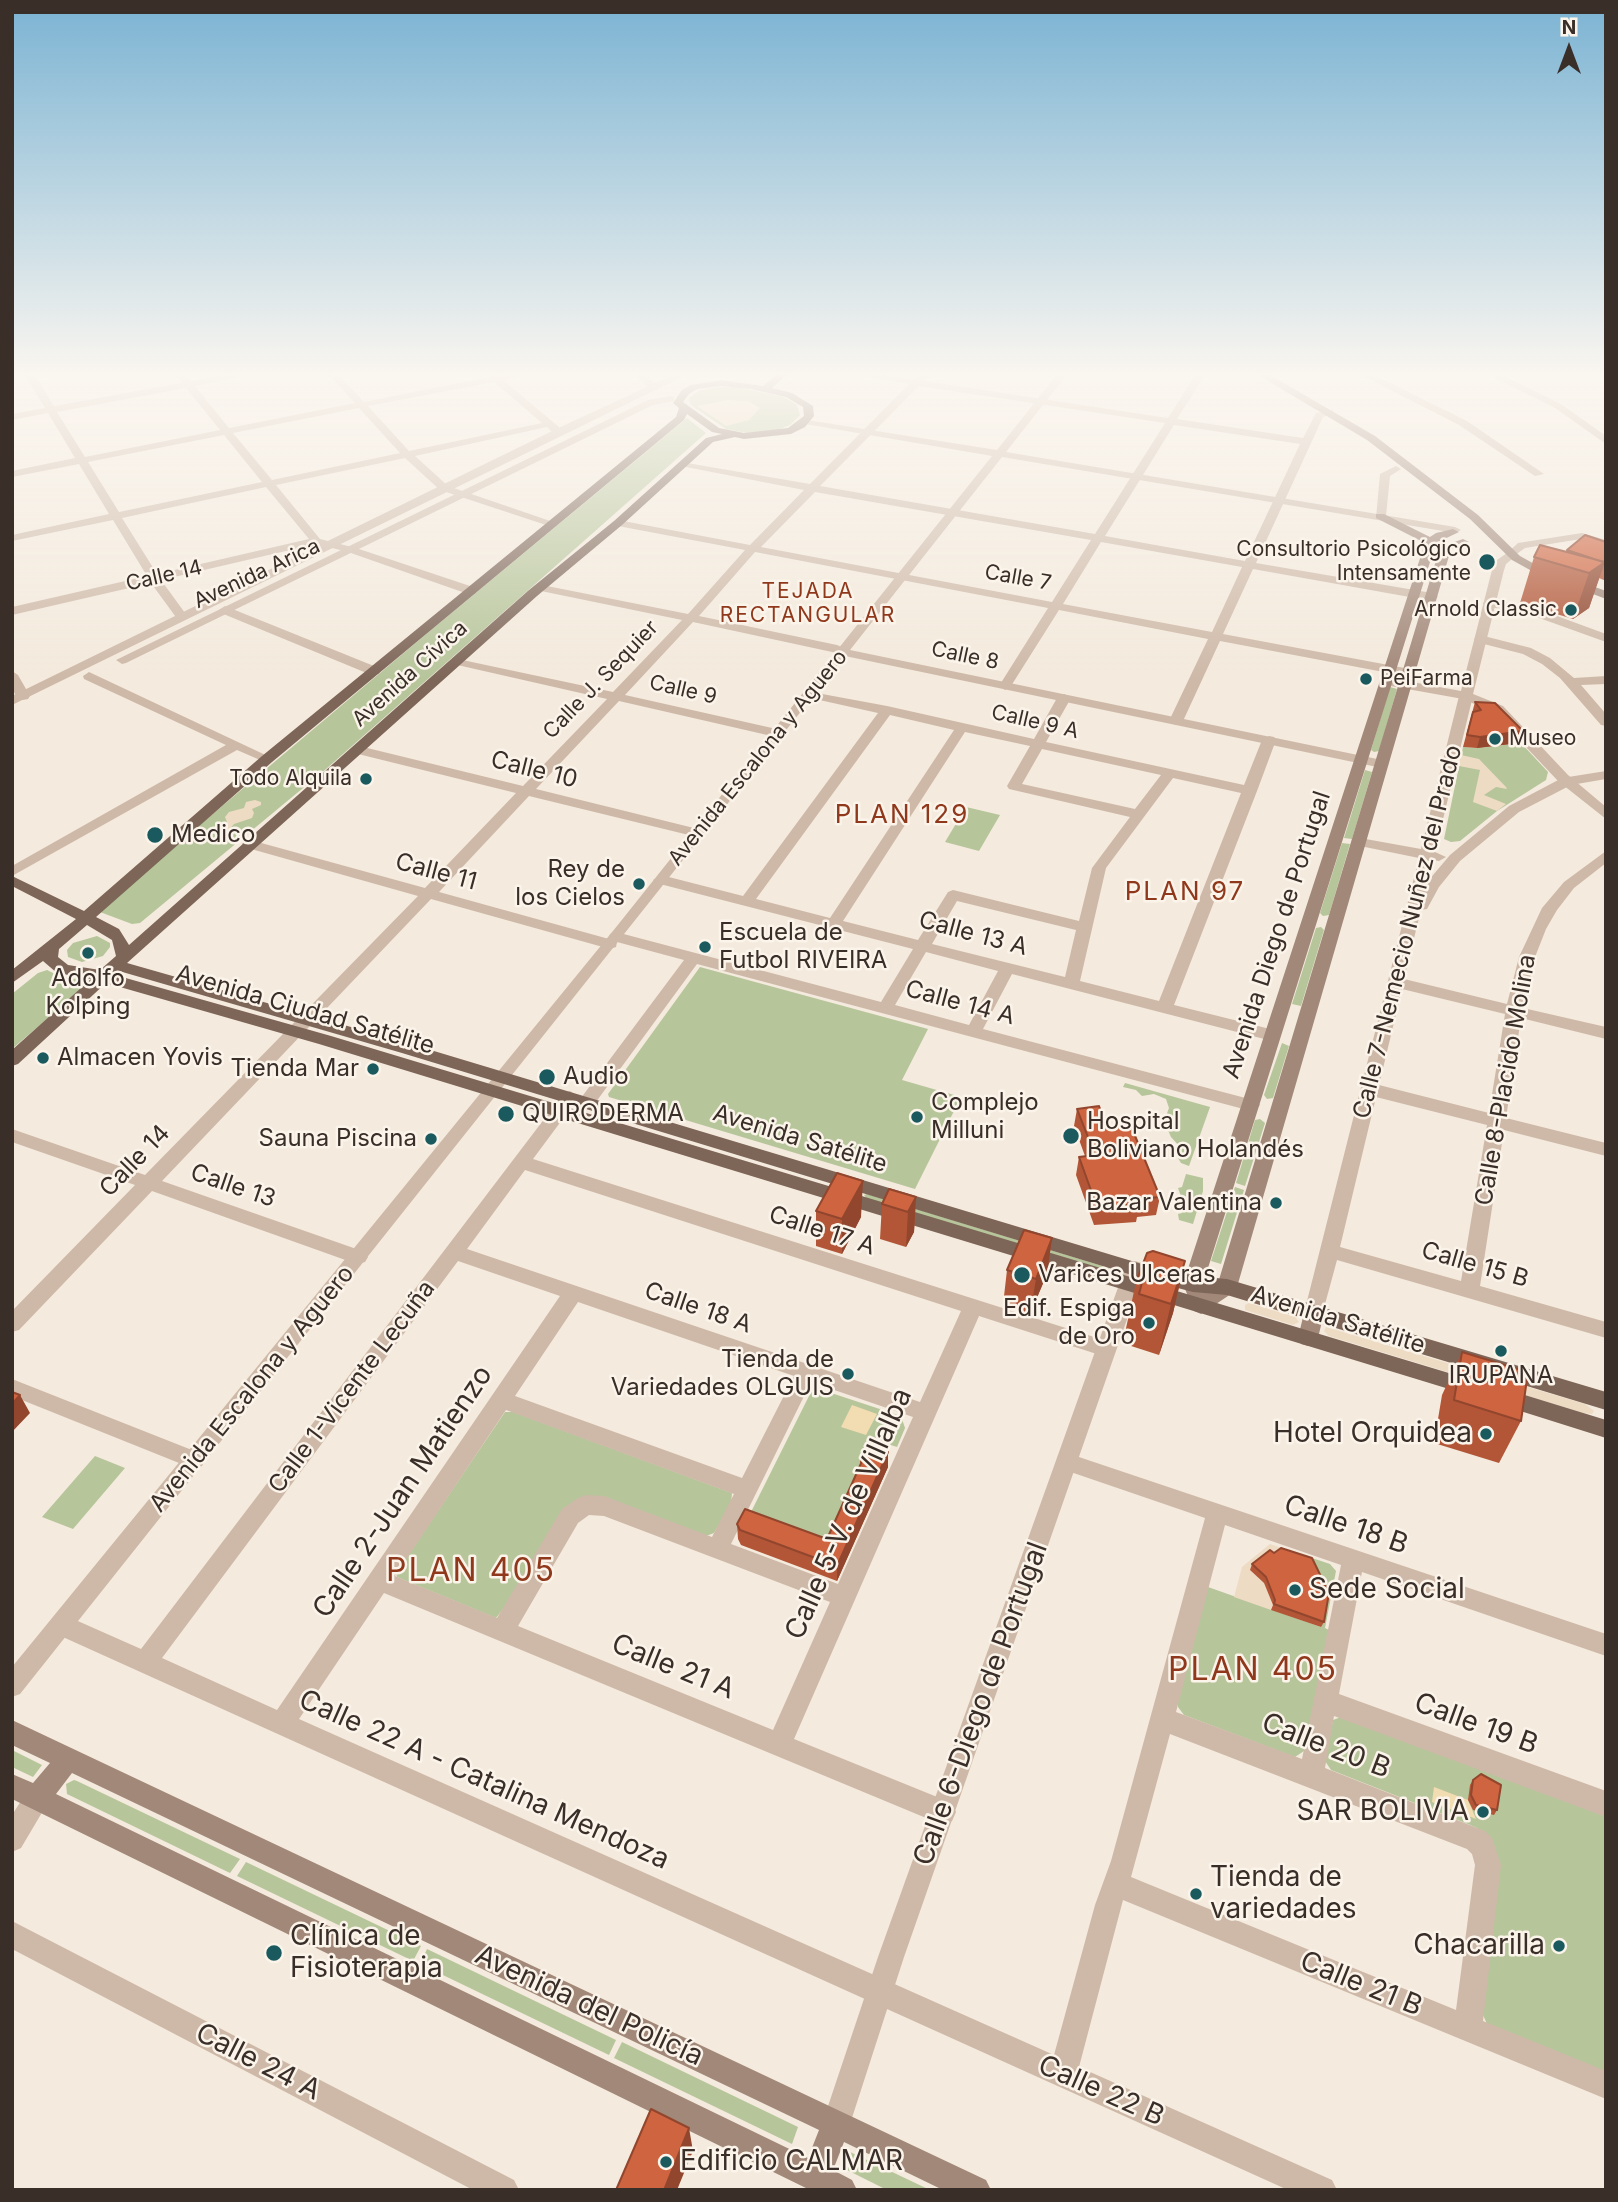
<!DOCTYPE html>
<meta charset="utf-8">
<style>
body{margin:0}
#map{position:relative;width:1618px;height:2202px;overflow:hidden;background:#f4eadd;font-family:Inter,sans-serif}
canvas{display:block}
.frame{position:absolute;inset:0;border:14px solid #3a2e29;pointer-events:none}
.north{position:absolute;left:1534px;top:14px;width:70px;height:70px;-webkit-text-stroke:5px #fbf4ea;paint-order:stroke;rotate:0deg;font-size:19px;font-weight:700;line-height:28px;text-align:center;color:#3a2e29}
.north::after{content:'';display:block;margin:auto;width:24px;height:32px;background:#3a2e29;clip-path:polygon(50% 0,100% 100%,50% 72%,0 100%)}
</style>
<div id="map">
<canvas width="1618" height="2202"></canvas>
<div class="frame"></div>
<div class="north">N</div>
</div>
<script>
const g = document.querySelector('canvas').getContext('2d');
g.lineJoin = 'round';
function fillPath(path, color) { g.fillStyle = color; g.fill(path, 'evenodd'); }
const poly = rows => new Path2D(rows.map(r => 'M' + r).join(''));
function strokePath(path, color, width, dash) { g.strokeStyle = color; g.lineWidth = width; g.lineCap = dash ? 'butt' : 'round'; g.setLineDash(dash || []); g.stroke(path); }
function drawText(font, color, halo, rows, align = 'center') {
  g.font = font + ' Inter,sans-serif'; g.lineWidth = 5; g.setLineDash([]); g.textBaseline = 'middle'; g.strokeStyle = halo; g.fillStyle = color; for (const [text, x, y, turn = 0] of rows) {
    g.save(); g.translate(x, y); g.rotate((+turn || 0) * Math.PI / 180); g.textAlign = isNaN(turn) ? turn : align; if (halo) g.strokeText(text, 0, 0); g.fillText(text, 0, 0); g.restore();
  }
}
fillPath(poly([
 [717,387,736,387,784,397,797,405,800,415,790,425,777,430,747,433,726,429,691,405,689,401,690,397,699,391],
 [687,418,706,433,326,769,140,923,132,924,100,912,100,909,431,630],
 [1390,687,1397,689,1379,751,1374,752,1371,750],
 [1521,743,1548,772,1546,780,1497,811,1460,841,1451,842,1444,839,1463,747,1477,748],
 [1365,770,1372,772,1352,839,1344,838],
 [966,807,1000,815,979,851,945,842],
 [1342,843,1350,844,1329,915,1323,916,1320,913],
 [1321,927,1324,930,1301,1006,1292,1004,1316,928],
 [97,936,110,943,110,947,103,956,82,962,68,957,67,950,73,943],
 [700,967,928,1029,902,1080,961,1097,915,1189,609,1097,608,1094],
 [47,970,59,976,81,980,84,982,83,988,12,1049,12,994,38,973],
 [1282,1043,1289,1046,1273,1098,1267,1099,1264,1095],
 [1125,1083,1210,1107,1189,1166,1181,1163,1178,1158,1181,1148,1171,1137,1164,1121,1169,1108,1166,1099,1154,1094,1142,1096,1136,1090,1123,1087],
 [1260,1119,1265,1123,1245,1186,1236,1183,1255,1120],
 [1186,1174,1203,1178,1203,1191,1193,1224,1179,1220,1178,1214,1182,1213,1181,1208,1185,1208,1178,1188,1182,1187],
 [1235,1187,1244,1190,1221,1264,1211,1261],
 [867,1194,1109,1268,1107,1272,866,1198,864,1195],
 [816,1388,901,1416,905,1428,897,1447,875,1440,823,1552,745,1524,811,1392],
 [505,1412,513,1412,732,1493,731,1504,714,1533,706,1536,593,1496,496,1618,397,1577,396,1573],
 [95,1456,125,1468,73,1529,42,1517],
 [1300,1554,1330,1564,1336,1571,1325,1628,1329,1630,1304,1751,1295,1757,1184,1715,1178,1707,1178,1702,1208,1587,1321,1627],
 [1341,1717,1606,1813,1606,2073,1487,2024,1483,2015,1499,1863,1495,1849,1477,1828,1468,1824,1331,1770,1325,1761,1333,1720],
 [12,1750,42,1765,33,1777,12,1767],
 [74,1780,77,1781,240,1859,230,1873,67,1794,66,1784],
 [246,1862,421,1946,413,1961,237,1876],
 [427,1949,616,2040,609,2055,420,1964],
 [622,2042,798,2127,792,2144,614,2058],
 [848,2151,930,2190,887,2190,843,2168,841,2156]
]), '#b7c59b');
fillPath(poly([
 [852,1405,877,1414,866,1435,841,1427],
 [1434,1787,1468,1800,1476,1819,1432,1802]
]), '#f2dcb1');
fillPath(poly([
 [727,400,748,401,760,408,749,420,726,426,697,406],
 [1461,755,1479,759,1506,787,1507,789,1496,787,1484,795,1506,804,1497,811,1473,802,1480,770,1459,766],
 [255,800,261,802,261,805,252,809,254,813,252,818,234,824,228,831,217,829,219,824,227,822,225,817,229,812,244,808,246,802],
 [1249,1303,1295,1317,1299,1322,1293,1325,1245,1310,1245,1305],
 [1326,1327,1585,1404,1594,1411,1592,1414,1583,1413,1329,1336,1324,1331],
 [1270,1544,1300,1554,1250,1570,1264,1583,1273,1605,1271,1610,1234,1597,1242,1567]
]), '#eddbc3');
fillPath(poly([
 [23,372,33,372,54,406,182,383,173,372,183,372,191,381,242,372,263,372,195,386,229,428,355,403,326,372,336,372,364,402,489,377,488,372,498,375,533,372,503,380,559,427,559,431,551,431,547,427,415,456,448,486,559,524,549,526,440,490,405,458,276,485,320,539,356,548,476,588,476,594,468,594,348,552,316,544,161,580,188,617,182,621,178,620,151,583,12,615,12,607,147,576,113,520,12,541,12,535,109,514,79,464,12,477,12,471,75,458,48,413,12,420,12,414,45,408,23,372],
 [494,382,542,423,409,451,368,406,494,382],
 [186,388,220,430,85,457,57,412,186,388],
 [359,408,400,453,272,480,233,433,359,408],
 [224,435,262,482,119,512,88,462,224,435],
 [266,487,309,539,157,574,122,518,266,487],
 [632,372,643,372,659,388,651,390,632,372],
 [841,372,866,372,914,380,922,372,932,372,924,381,1168,418,1197,372,1207,372,1177,419,1303,438,1316,413,1333,410,1333,414,1323,417,1256,563,1432,593,1438,597,1432,601,1253,569,1223,634,1410,669,1416,673,1410,677,1220,641,1183,721,1176,725,1169,721,1208,639,1059,610,1011,686,1005,690,999,686,1048,608,755,552,699,616,837,645,846,649,846,655,693,622,625,695,781,730,781,736,776,737,619,701,536,789,702,830,704,833,702,836,697,837,529,796,439,892,609,939,610,934,616,932,881,1002,913,949,656,883,653,880,661,875,743,896,878,713,806,697,806,691,887,706,1034,739,1057,698,1064,694,1071,698,1046,742,1244,785,1262,740,1269,736,1274,737,1276,740,1257,791,1174,1005,1278,1031,1280,1035,1278,1039,1272,1041,1012,974,983,1029,1257,1101,1260,1105,1257,1109,1251,1111,697,964,593,1106,587,1108,578,1102,581,1098,684,960,617,942,616,947,610,949,431,899,162,1181,365,1252,368,1257,365,1262,358,1264,351,1262,152,1191,19,1330,12,1332,12,1311,135,1185,12,1142,12,1129,145,1175,418,896,244,847,242,844,244,841,254,841,425,888,516,793,354,753,354,747,359,746,523,786,607,699,453,664,453,658,613,692,682,620,541,591,537,590,537,584,688,614,745,550,618,526,612,523,618,520,750,545,804,490,676,465,681,462,810,484,909,384,841,372],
 [919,386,1165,423,1095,534,820,486,919,386],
 [1174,425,1300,444,1245,561,1105,536,1174,425],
 [815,492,1091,540,1052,602,761,547,815,492],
 [1101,542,1242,567,1212,632,1063,604,1101,542],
 [890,715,954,730,830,918,756,899,890,715],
 [965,732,1030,746,1007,786,1009,789,1130,817,1092,868,1079,921,953,890,948,892,918,940,843,921,965,732],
 [1042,749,1161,775,1135,809,1022,784,1042,749],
 [1173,778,1241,793,1159,1001,1080,981,1106,868,1173,778],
 [957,901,1076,930,1065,977,932,944,957,901],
 [926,952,998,971,969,1025,895,1005,926,952],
 [1355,372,1368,372,1467,421,1544,474,1535,476,1459,425,1355,372],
 [1396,466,1401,469,1390,476,1386,516,1376,518,1380,474,1396,466],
 [1582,533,1606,540,1606,547,1581,539,1525,548,1511,558,1505,555,1518,543,1582,533],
 [1489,599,1538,609,1606,634,1606,642,1531,615,1485,606,1483,603,1489,599],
 [225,606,379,668,380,671,379,674,369,674,221,613,219,610,225,606],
 [1480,635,1531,648,1550,658,1574,678,1606,676,1606,684,1581,685,1606,714,1606,726,1601,725,1560,678,1542,664,1523,654,1476,642,1474,639,1480,635],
 [12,671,18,675,30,696,28,699,23,700,16,696,12,688,12,671],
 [89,672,274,759,267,763,237,750,12,876,12,866,226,745,84,679,83,676,89,672],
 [1466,692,1473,696,1435,852,1446,857,1439,861,1433,860,1428,881,1450,855,1509,806,1562,778,1606,771,1606,779,1571,785,1519,812,1460,861,1439,887,1427,909,1421,910,1404,979,1507,1004,1519,957,1542,908,1564,882,1606,851,1606,863,1574,888,1557,910,1546,929,1535,957,1523,1008,1606,1027,1606,1039,1521,1018,1506,1118,1606,1143,1606,1156,1504,1130,1480,1286,1606,1322,1606,1338,1337,1260,1321,1319,1314,1321,1307,1319,1304,1313,1419,858,1360,846,1353,842,1360,838,1421,849,1459,696,1466,692],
 [1402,989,1505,1014,1489,1113,1379,1085,1402,989],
 [1376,1097,1487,1125,1461,1281,1340,1247,1376,1097],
 [570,1091,579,1097,533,1159,1113,1343,1116,1349,1113,1355,1106,1357,979,1316,794,1739,952,1803,956,1812,952,1821,943,1825,384,1593,299,1719,1054,2055,1095,1905,1111,1861,1205,1518,1059,1468,1056,1462,1059,1456,1067,1453,1606,1634,1606,1656,1362,1572,1339,1694,1606,1791,1606,1817,1334,1716,1325,1768,1485,1831,1492,1838,1501,1865,1483,2021,1606,2071,1606,2099,1123,1900,1079,2067,1332,2180,1337,2190,1288,2190,54,1633,50,1625,54,1617,62,1614,141,1649,564,1093,570,1091],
 [525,1170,961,1311,920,1402,467,1249,525,1170],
 [458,1261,560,1296,277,1710,162,1658,458,1261],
 [578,1302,794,1376,742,1478,515,1396,578,1302],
 [811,1382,913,1417,838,1584,731,1544,811,1382],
 [506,1410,734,1494,712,1537,604,1496,586,1495,578,1498,562,1509,497,1618,395,1576,506,1410],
 [589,1515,604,1516,830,1602,773,1730,518,1626,578,1523,589,1515],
 [1225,1525,1341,1565,1302,1759,1176,1712,1225,1525],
 [1170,1734,1467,1849,1472,1854,1475,1865,1456,2010,1131,1877,1170,1734],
 [12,1379,202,1454,205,1460,202,1466,194,1469,12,1396,12,1379],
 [37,1786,46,1790,50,1799,21,1848,12,1852,12,1815,28,1790,37,1786],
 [12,1921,514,2180,519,2190,473,2190,12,1949,12,1921]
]), '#ceb9a8');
fillPath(poly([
 [679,372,692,372,12,705,12,696,554,430,679,372],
 [1059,372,1069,372,1006,452,1455,527,1461,530,1455,533,1002,457,850,650,1382,760,1387,761,1387,767,1382,768,845,656,20,1694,12,1697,12,1667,617,926,992,456,805,424,801,423,801,419,997,450,1059,372],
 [1483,372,1496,372,1561,404,1606,436,1606,444,1555,408,1483,372],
 [671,396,674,397,674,401,653,405,126,663,122,664,116,660,648,400,671,396],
 [1507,553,1517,555,1506,564,1504,570,1473,694,1503,706,1568,775,1606,807,1606,819,1558,781,1493,712,1463,699,1385,685,1379,681,1385,677,1461,691,1492,570,1497,560,1507,553],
 [1135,1261,1142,1263,1145,1268,904,1957,850,2124,846,2134,836,2138,826,2134,822,2124,878,1957,1125,1268,1128,1263,1135,1261]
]), '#ceb9a8');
fillPath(poly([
 [1253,372,1265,372,1375,436,1478,515,1520,556,1538,566,1606,591,1606,599,1530,570,1512,560,1470,519,1367,440,1253,372],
 [1376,514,1384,514,1430,537,1436,533,1453,529,1459,532,1436,543,1203,1284,1206,1292,1218,1283,1440,547,1463,539,1469,542,1451,549,1237,1287,1234,1292,1201,1314,1194,1311,1183,1284,1425,543,1376,518,1376,514],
 [1314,1305,1321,1307,1324,1313,1318,1338,1315,1344,1308,1346,1301,1344,1298,1338,1304,1313,1307,1307,1314,1305],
 [12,1720,986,2180,991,2190,943,2190,844,2142,833,2170,852,2180,857,2190,810,2190,12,1799,12,1774,33,1783,50,1763,12,1745,12,1720],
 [72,1773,819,2130,808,2158,56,1794,72,1773]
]), '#a28879');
fillPath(poly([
 [779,372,790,372,772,388,792,393,813,406,814,416,805,427,791,434,744,439,735,437,713,442,622,525,537,596,127,963,414,1045,1155,1268,1193,1276,1227,1279,1606,1392,1606,1410,1227,1295,1193,1292,1155,1282,402,1053,119,971,115,975,331,1036,1472,1380,1479,1382,1482,1388,1479,1394,1472,1396,319,1044,106,983,18,1064,12,1066,12,1050,91,979,57,973,43,961,12,983,12,970,76,919,12,886,12,876,84,911,262,756,676,417,679,408,673,403,682,390,691,385,721,380,763,386,779,372],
 [721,386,751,389,786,397,803,407,804,416,788,428,744,433,719,428,683,402,689,394,697,389,721,386],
 [687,414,712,432,722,434,706,438,614,521,529,590,129,945,119,929,96,917,272,762,684,420,687,414],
 [87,925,112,940,116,956,100,970,68,965,58,957,59,949,87,925],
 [1502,1388,1606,1420,1606,1438,1495,1403,1492,1397,1495,1391,1502,1388]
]), '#7d6558');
fillPath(poly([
 [1606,542,1606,581,1599,578,1589,608,1573,619,1520,603,1534,557,1566,552,1567,550],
 [1475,702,1519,743,1477,748,1463,747],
 [1077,1109,1108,1129,1160,1197,1156,1215,1137,1217,1136,1222,1094,1225,1076,1175,1079,1157,1085,1156,1074,1126],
 [916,1197,914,1232,906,1247,880,1239,882,1204],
 [816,1211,861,1217,842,1254,816,1246],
 [1052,1238,1047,1274,1030,1314,1003,1305,1007,1270],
 [1185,1261,1173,1313,1159,1355,1128,1345,1130,1335,1125,1333,1136,1282],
 [1462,1352,1521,1421,1499,1463,1434,1443,1442,1395],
 [888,1452,888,1467,837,1581,741,1545,738,1539,737,1524,827,1539,860,1466,860,1458],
 [1252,1564,1324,1622,1321,1627,1271,1610,1273,1605,1264,1583,1250,1570],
 [1473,1780,1497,1810,1494,1815,1473,1810,1468,1800,1470,1785]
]), '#b25637');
fillPath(poly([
 [1605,562,1589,608,1573,619,1589,573],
 [1523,731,1519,743,1477,748,1480,737],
 [863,1181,861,1217,842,1254,842,1219],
 [916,1197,914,1232,906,1247,908,1212],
 [1052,1238,1047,1274,1030,1314,1036,1279],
 [1185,1261,1173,1313,1159,1355,1171,1304],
 [20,1395,30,1413,12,1432,12,1404],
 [888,1452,888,1467,837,1581,837,1566],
 [689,2128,693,2151,677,2190,664,2190]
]), '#91462d');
const building = poly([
 [1585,535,1606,542,1606,563,1567,550,1585,535],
 [1540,545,1605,562,1589,573,1534,557,1540,545],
 [1475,702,1495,703,1523,731,1480,737,1467,735,1473,712,1481,710,1475,702],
 [1099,1106,1108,1129,1131,1126,1160,1197,1138,1199,1139,1204,1097,1207,1079,1157,1095,1155,1077,1109,1099,1106],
 [837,1173,863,1181,842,1219,816,1211,837,1173],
 [889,1189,916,1197,908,1212,882,1204,889,1189],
 [1024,1230,1052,1238,1036,1279,1007,1270,1024,1230],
 [1153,1251,1185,1261,1171,1304,1139,1294,1142,1283,1136,1282,1147,1253,1153,1251],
 [1462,1352,1528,1372,1521,1421,1454,1400,1462,1352],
 [12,1392,20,1395,12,1404,12,1392],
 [866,1445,888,1452,837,1566,740,1530,737,1524,745,1509,827,1539,863,1459,860,1458,866,1445],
 [1281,1548,1312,1558,1329,1593,1324,1622,1274,1604,1275,1600,1266,1577,1252,1564,1270,1550,1274,1553,1281,1548],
 [1481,1774,1501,1785,1497,1810,1476,1805,1471,1795,1473,1780,1481,1774],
 [651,2109,689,2128,664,2190,616,2190,651,2109]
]);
fillPath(building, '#cf6440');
strokePath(building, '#91462d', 2);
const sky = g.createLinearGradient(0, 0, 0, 680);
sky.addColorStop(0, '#7bb3d3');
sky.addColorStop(0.55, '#faf6f0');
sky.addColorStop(1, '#faf6f000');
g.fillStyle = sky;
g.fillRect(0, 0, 1618, 680);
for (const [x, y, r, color] of [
 [1487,562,9,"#1a5a5f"],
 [1571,610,7,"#1a5a5f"],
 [1366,679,7,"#1a5a5f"],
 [1495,739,7,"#1a5a5f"],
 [366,779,7,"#1a5a5f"],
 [155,835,9,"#1a5a5f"],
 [639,884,7,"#1a5a5f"],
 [705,947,7,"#1a5a5f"],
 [88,953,7,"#1a5a5f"],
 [43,1058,7,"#1a5a5f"],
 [373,1069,7,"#1a5a5f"],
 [547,1077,9,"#1a5a5f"],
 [506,1114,9,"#1a5a5f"],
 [917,1117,7,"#1a5a5f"],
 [1071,1136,9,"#1a5a5f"],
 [431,1139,7,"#1a5a5f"],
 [1276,1203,7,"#1a5a5f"],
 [1022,1275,9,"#1a5a5f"],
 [1149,1323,7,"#1a5a5f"],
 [1501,1351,7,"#1a5a5f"],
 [848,1374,7,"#1a5a5f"],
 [1486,1434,7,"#1a5a5f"],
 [1295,1590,7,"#1a5a5f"],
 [1483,1812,7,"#1a5a5f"],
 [1196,1894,7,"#1a5a5f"],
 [1559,1946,7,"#1a5a5f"],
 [274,1953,9,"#1a5a5f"],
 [666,2162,7,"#1a5a5f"]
]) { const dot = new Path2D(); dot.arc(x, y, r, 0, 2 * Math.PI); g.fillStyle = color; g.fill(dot); strokePath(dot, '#fbf4ea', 2.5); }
drawText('21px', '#3a2e29', '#fbf4ea', [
 ["Consultorio Psicológico",1471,550],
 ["Intensamente",1471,574],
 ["Arnold Classic",1557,610],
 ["PeiFarma",1380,679,"left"],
 ["Museo",1509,739,"left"],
 ["Todo Alquila",352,779]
], 'right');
drawText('21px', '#3a2e29', '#fbf4ea', [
 ["Avenida Arica",257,574,-25],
 ["Calle 14",164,576,-13],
 ["Calle 7",1018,578,10],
 ["Calle 8",965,656,12],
 ["Avenida Cívica",410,674,-42],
 ["Calle J. Sequier",601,680,-46],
 ["Calle 9",683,690,13],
 ["Calle 9 A",1035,722,13],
 ["Avenida Escalona y Aguero",758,758,-51]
]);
g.letterSpacing = '2px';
drawText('21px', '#90381b', '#fbf4ea', [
 ["TEJADA",808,592],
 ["RECTANGULAR",808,616]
]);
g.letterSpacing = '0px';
drawText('24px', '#3a2e29', '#fbf4ea', [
 ["Calle 10",534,770,14],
 ["Calle 11",436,872,15],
 ["Calle 7-Nemecio Nuñez del Prado",1408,932,-76],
 ["Calle 13 A",973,934,15],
 ["Avenida Diego de Portugal",1277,935,-72],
 ["Calle 14 A",960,1003,15],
 ["Avenida Ciudad Satélite",305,1010,16],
 ["Calle 8-Placido Molina",1506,1080,-80],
 ["Avenida Satélite",800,1139,17],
 ["Calle 14",135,1161,-46],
 ["Calle 13",233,1186,19],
 ["Calle 17 A",822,1231,18],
 ["Calle 15 B",1475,1265,16],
 ["Calle 18 A",698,1308,19],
 ["Avenida Satélite",1338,1320,17],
 ["Calle 1-Vicente Lecuña",352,1387,-53],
 ["Avenida Escalona y Aguero",252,1389,-51]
]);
drawText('24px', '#3a2e29', '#fbf4ea', [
 ["Medico",171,835],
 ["Rey de",625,870,"right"],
 ["los Cielos",625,898,"right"],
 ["Escuela de",719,933],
 ["Futbol RIVEIRA",719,961],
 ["Adolfo",88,979,"center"],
 ["Kolping",88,1007,"center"],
 ["Almacen Yovis",57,1058],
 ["Tienda Mar",359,1069,"right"],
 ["Audio",563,1077],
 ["Complejo",931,1103],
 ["Milluni",931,1131],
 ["QUIRODERMA",522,1114],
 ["Hospital",1087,1122],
 ["Boliviano Holandés",1087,1150],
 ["Sauna Piscina",417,1139,"right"],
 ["Bazar Valentina",1262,1203,"right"],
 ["Varices Ulceras",1038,1275],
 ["Edif. Espiga",1135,1309,"right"],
 ["de Oro",1135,1337,"right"],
 ["Tienda de",834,1360,"right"],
 ["Variedades OLGUIS",834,1388,"right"],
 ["IRUPANA",1501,1376,"center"]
], 'left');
g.letterSpacing = '2px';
drawText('26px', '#90381b', '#fbf4ea', [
 ["PLAN 129",902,815],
 ["PLAN 97",1185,892]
]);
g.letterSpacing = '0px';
drawText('28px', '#3a2e29', '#fbf4ea', [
 ["Hotel Orquidea",1472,1434,"right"],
 ["Sede Social",1309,1590],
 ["SAR BOLIVIA",1469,1812,"right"],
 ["Tienda de",1210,1878],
 ["variedades",1210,1910],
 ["Clínica de",290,1937],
 ["Fisioterapia",290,1969],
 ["Chacarilla",1545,1946,"right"],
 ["Edificio CALMAR",680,2162]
], 'left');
drawText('28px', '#3a2e29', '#fbf4ea', [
 ["Calle 2-Juan Matienzo",403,1492,-56],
 ["Calle 5-V. de Villalba",849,1514,-66],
 ["Calle 18 B",1346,1525,19],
 ["Calle 21 A",673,1667,22],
 ["Calle 6-Diego de Portugal",981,1704,-70],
 ["Calle 19 B",1476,1724,20],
 ["Calle 20 B",1326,1746,21],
 ["Calle 22 A - Catalina Mendoza",484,1780,24],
 ["Calle 21 B",1361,1984,22],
 ["Avenida del Policía",589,2006,25],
 ["Calle 24 A",258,2062,27],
 ["Calle 22 B",1101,2091,24]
]);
g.letterSpacing = '2px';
drawText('32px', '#90381b', '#fbf4ea', [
 ["PLAN 405",471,1571],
 ["PLAN 405",1253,1670]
]);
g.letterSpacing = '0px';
</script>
